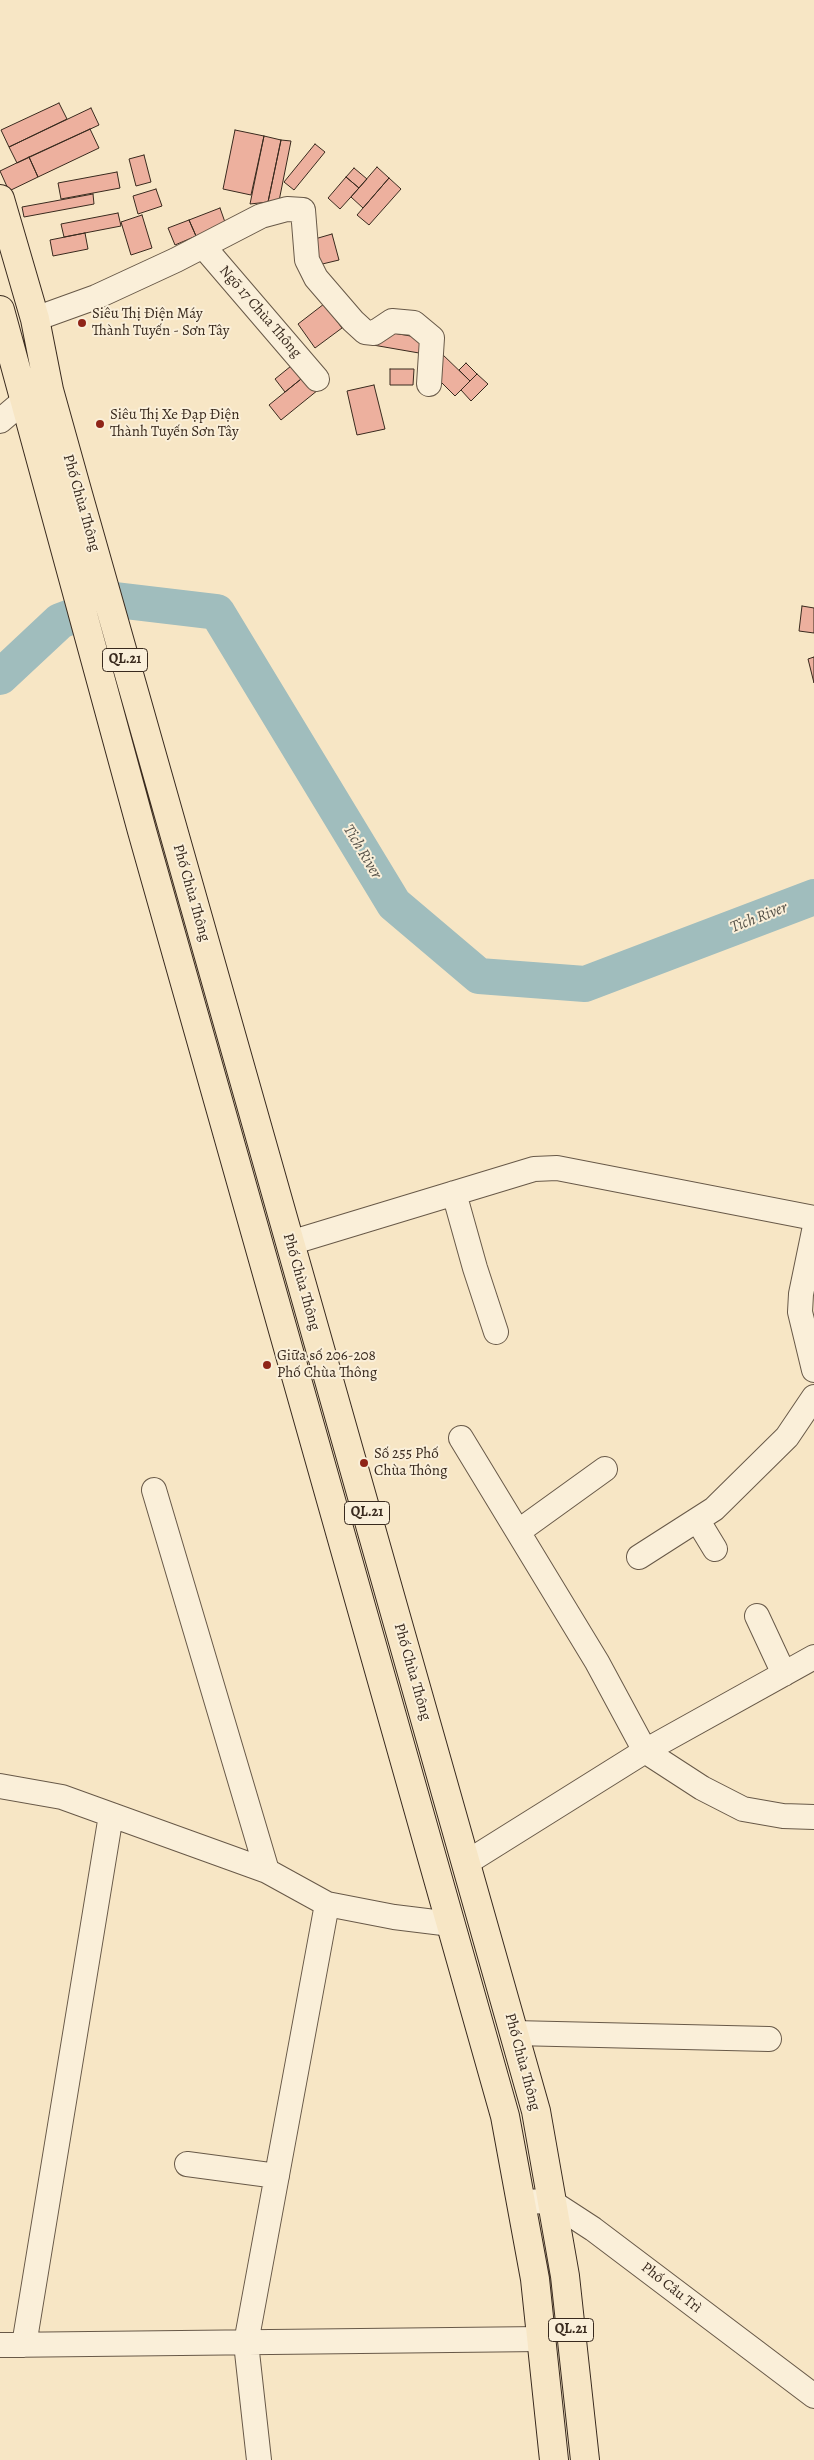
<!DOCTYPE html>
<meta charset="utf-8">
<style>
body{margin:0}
canvas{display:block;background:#f7e6c5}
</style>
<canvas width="814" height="2460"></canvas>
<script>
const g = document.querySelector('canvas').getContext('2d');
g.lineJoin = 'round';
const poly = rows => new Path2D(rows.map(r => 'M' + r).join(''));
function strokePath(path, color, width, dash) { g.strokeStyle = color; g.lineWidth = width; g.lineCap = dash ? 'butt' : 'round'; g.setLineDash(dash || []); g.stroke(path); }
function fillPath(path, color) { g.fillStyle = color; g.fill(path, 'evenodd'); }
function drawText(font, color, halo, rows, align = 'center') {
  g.font = font + ' Alegreya,serif'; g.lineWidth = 4; g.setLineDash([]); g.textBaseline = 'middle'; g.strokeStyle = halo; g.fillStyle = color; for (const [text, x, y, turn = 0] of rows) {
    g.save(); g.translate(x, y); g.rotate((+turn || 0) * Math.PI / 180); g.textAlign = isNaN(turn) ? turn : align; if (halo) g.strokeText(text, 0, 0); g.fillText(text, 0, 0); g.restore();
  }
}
strokePath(poly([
 [0,677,60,621,116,600,217,612,394,904,479,976,585,984,814,897]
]), '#a0bdbd', 36);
const building = poly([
 [59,103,67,119,9,147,1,130,59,103],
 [91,108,99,125,17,163,9,147,91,108],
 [90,129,99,148,38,177,29,157,90,129],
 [235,130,264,136,251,195,223,189,235,130],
 [264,136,281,140,268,202,250,204,264,136],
 [281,140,291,141,279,201,268,202,281,140],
 [315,144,325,152,294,190,284,182,315,144],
 [144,155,151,182,136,186,129,159,144,155],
 [29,157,38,177,9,191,0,171,29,157],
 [377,167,389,178,363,208,351,197,377,167],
 [354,168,367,179,359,188,346,177,354,168],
 [117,172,120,188,61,199,58,183,117,172],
 [346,177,359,188,340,209,328,198,346,177],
 [389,178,401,189,369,225,357,215,389,178],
 [156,189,162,206,138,214,133,196,156,189],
 [93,194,94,204,24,217,22,207,93,194],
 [220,208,226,225,196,236,189,220,220,208],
 [118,213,121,226,64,237,61,224,118,213],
 [142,215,152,248,131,255,121,222,142,215],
 [189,220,196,236,175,245,168,228,189,220],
 [85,233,88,249,53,256,50,240,85,233],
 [332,234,339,260,314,266,308,241,332,234],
 [324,304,342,328,315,348,298,324,324,304],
 [376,330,422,338,419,353,373,345,376,330],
 [441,353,470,381,455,396,427,368,441,353],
 [296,362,306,375,285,392,275,379,296,362],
 [466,363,477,374,470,381,459,370,466,363],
 [390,369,414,369,413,385,390,385,390,369],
 [477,374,488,384,471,401,461,390,477,374],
 [306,375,318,390,281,420,269,405,306,375],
 [374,385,385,429,357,435,347,391,374,385],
 [802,606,814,608,814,633,799,631,802,606],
 [814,657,814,683,808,659,814,657]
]);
fillPath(building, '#edb09e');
strokePath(building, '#392a1e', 1);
const minor = poly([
 [203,246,317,379],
 [35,319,96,297,176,260,261,216,287,209,303,210,307,260,316,278,353,321,365,332,374,333,392,321,414,323,432,338,429,384],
 [0,421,26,399,41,393],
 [454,1193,475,1268,496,1332],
 [814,1231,801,1294,800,1312,814,1370],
 [290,1243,534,1169,557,1168,814,1218],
 [461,1438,597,1662,645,1751,702,1788,743,1809,783,1816,814,1817],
 [154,1490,267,1871],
 [698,1521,715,1549],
 [519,1531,605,1469],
 [639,1557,714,1509,787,1437,814,1397],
 [757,1616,784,1674],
 [0,1786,62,1797,267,1871,327,1904,394,1917,451,1924],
 [466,1863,645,1751,814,1657],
 [514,2033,769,2039],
 [187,2164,277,2176],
 [520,2202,550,2201,593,2229,814,2396],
 [0,2345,541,2339],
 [24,2345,111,1815],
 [259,2460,246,2343,327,1904]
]);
const highway = poly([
 [0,199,35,319,49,390,78,494,536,2111,565,2276,585,2460],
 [0,310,142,831,505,2116,535,2279,554,2460]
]);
strokePath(minor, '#685948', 26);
strokePath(highway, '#392a1e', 30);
strokePath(minor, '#faefd9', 24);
strokePath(highway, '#f7e6c5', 28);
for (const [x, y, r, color] of [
 [82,323,5,"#8f2418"],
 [100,424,5,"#8f2418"],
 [267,1365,5,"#8f2418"],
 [364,1463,5,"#8f2418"]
]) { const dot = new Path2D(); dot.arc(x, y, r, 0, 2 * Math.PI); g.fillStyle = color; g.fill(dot); strokePath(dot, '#faefd9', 2); }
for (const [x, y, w] of [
 [125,660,45],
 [367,1513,45],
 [571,2330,45]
]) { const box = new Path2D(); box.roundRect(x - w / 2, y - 11.5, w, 23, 4); g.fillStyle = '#faefd9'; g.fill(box); strokePath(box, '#392a1e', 1); }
drawText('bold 14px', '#392a1e', null, [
 ["QL.21",125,660],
 ["QL.21",367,1513],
 ["QL.21",571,2330]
]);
drawText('15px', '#392a1e', '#faefd9', [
 ["Ngõ 17 Chùa Thông",260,312,49],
 ["Phố Chùa Thông",81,503,74],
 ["Phố Chùa Thông",191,893,74],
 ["Phố Chùa Thông",301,1282,74],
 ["Phố Chùa Thông",412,1672,74],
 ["Phố Chùa Thông",522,2062,75],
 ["Phố Cầu Trì",671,2288,38]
]);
drawText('15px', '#392a1e', '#faefd9', [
 ["Siêu Thị Điện Máy",92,314],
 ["Thành Tuyến - Sơn Tây",92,331],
 ["Siêu Thị Xe Đạp Điện",110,415],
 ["Thành Tuyến Sơn Tây",110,432],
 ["Giữa số 206-208",277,1356],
 ["Phố Chùa Thông",277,1373],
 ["Số 255 Phố",374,1454],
 ["Chùa Thông",374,1471]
], 'left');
drawText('italic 16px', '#534f46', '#faefd9', [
 ["Tich River",362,852,59],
 ["Tich River",759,918,-21]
]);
</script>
